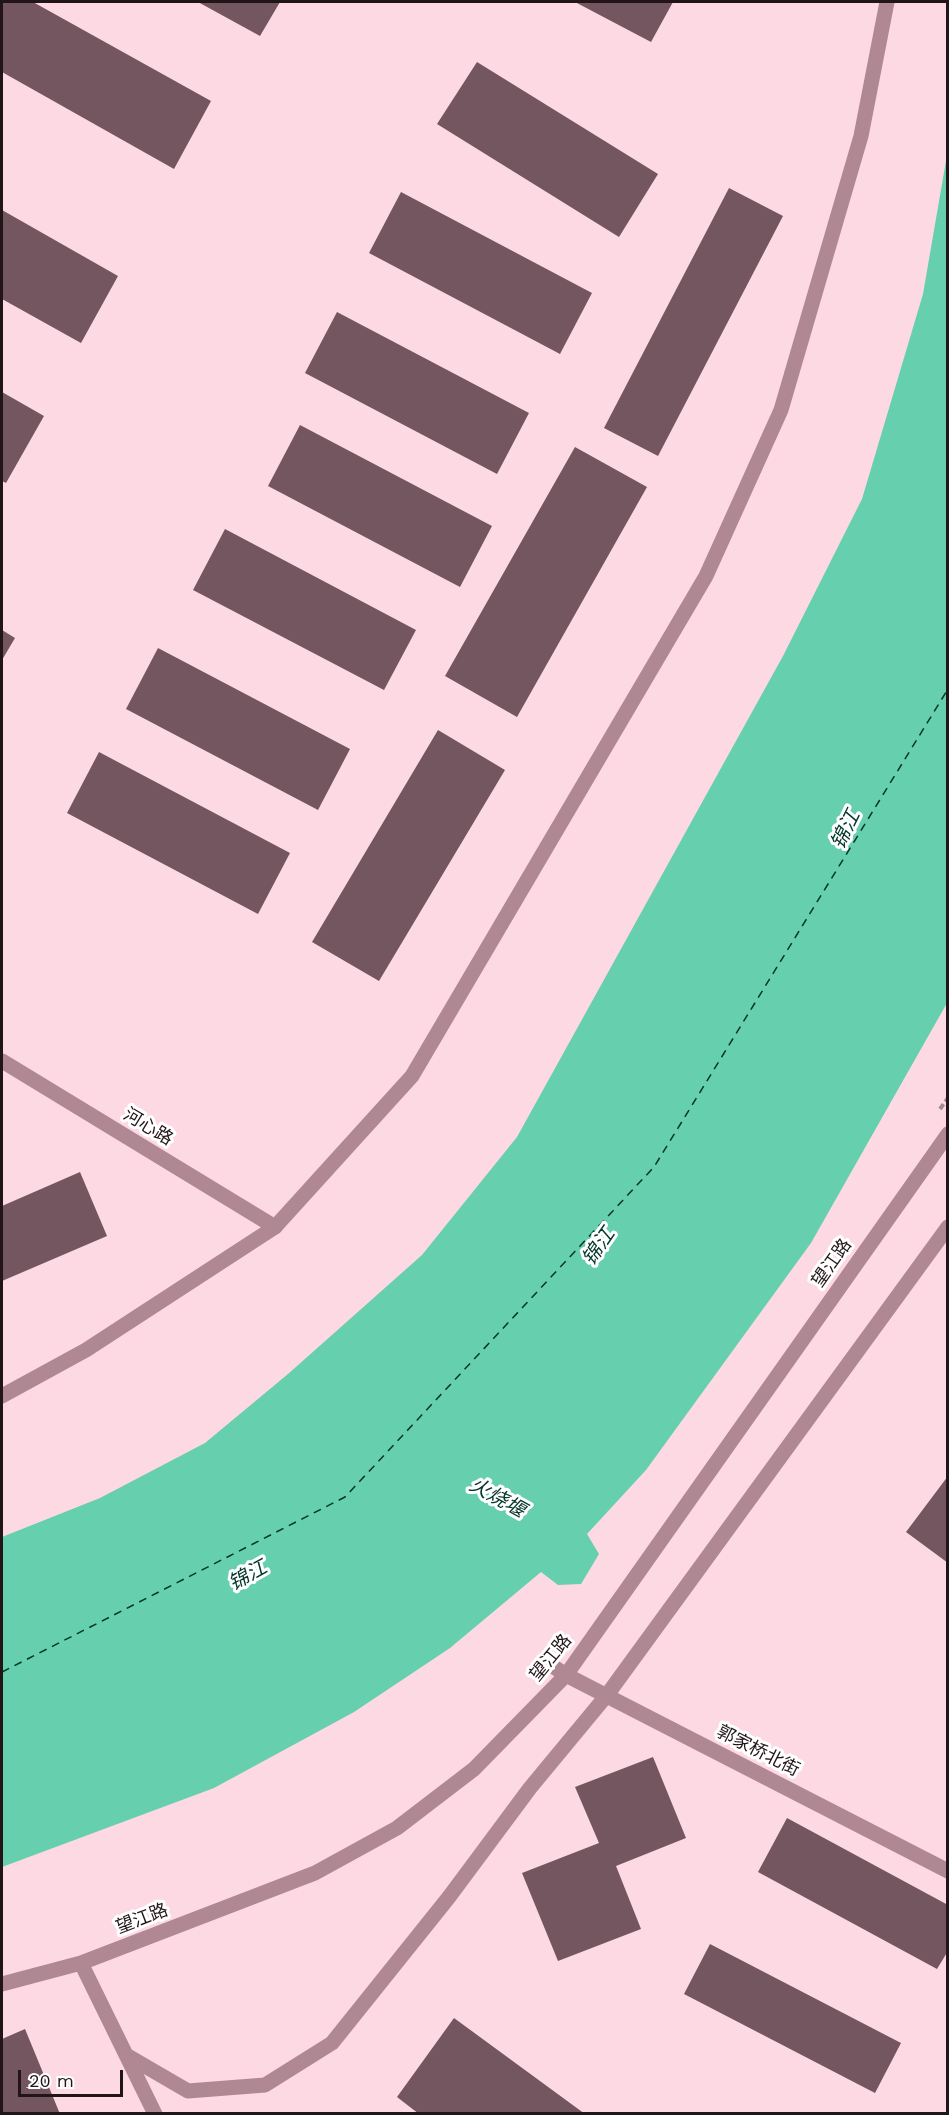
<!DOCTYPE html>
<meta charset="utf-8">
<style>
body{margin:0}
#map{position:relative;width:949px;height:2115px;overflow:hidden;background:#fcd9e3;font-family:"Work Sans",sans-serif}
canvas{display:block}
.frame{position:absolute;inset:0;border:3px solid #211518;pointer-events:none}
.scale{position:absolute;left:18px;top:2070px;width:105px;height:27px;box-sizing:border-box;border:3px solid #211518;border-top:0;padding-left:8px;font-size:18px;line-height:21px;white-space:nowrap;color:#211518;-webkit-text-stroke:4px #fff;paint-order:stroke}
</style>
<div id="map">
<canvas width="949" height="2115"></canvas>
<div class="frame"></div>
<div class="scale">20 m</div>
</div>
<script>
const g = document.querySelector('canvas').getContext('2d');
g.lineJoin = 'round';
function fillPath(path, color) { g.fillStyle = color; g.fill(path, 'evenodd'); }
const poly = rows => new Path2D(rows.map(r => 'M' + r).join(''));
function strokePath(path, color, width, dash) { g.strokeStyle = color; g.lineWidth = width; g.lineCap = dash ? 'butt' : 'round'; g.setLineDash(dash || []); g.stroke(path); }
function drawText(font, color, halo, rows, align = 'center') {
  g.font = font + ' "Work Sans","Noto Sans SC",sans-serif'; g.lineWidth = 6; g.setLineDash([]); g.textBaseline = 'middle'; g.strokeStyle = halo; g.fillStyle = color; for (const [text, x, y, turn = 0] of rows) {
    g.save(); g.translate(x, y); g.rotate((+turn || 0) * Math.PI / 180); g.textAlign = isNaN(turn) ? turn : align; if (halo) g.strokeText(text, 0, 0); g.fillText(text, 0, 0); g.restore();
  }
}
fillPath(poly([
 [947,155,947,1003,811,1243,646,1470,587,1534,599,1554,581,1584,558,1585,541,1572,450,1648,354,1712,214,1788,2,1867,2,1537,100,1498,205,1443,288,1374,422,1255,517,1137,783,656,862,499,923,294]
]), '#66cfad');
strokePath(poly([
 [2,1672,345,1497,654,1167,948,689]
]), '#053629', 1.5, [8, 6]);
fillPath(poly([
 [2,2,33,2,211,101,174,169,2,72],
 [198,2,280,2,260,36],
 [575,2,673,2,651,42],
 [477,62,658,174,619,237,437,124],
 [729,188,783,216,658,456,604,428],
 [401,192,592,293,560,354,369,253],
 [2,210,118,276,81,343,2,299],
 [337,312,529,413,497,474,305,373],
 [2,392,44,416,6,483,2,481],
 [300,425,492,526,460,587,268,486],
 [575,447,647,487,517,717,445,676],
 [225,529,416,630,384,690,193,590],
 [2,630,15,638,2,660],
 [158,648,350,749,318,810,126,709],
 [438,730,505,770,379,981,312,942],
 [99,752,290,853,258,914,67,813],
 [80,1172,107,1236,2,1281,2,1206],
 [948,1476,948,1563,906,1532],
 [653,1757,686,1838,616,1866,641,1929,558,1961,522,1873,599,1843,575,1787],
 [787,1818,948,1905,948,1951,937,1969,758,1872],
 [710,1944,901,2043,875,2093,684,1994],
 [454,2018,585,2114,419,2114,397,2097],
 [25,2029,60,2114,2,2114,2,2039]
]), '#745660');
strokePath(poly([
 [940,1109,948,1098]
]), '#a48a91', 4, [6, 3]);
strokePath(poly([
 [2,1061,275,1227]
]), '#af8894', 15);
strokePath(poly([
 [2,1396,86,1350,275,1227,412,1076,706,576,781,410,861,136,887,2],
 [551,1665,566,1675,948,1871],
 [81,1963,155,2114],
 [2,1984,81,1963,315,1873,397,1828,474,1769,566,1675,948,1134],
 [126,2055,188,2091,265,2085,332,2043,449,1897,530,1788,607,1695,948,1227]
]), '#af8894', 15);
drawText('18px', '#211518', '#fff', [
 ["河心路",148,1127,31],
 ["望江路",832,1263,-55],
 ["望江路",551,1658,-51],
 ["郭家桥北街",758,1751,27],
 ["望江路",142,1919,-21]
]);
drawText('italic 20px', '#053629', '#fff', [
 ["锦江",846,830,-64],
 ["锦江",599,1247,-55],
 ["火烧堰",497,1498,29],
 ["锦江",248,1576,-29]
]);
</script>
